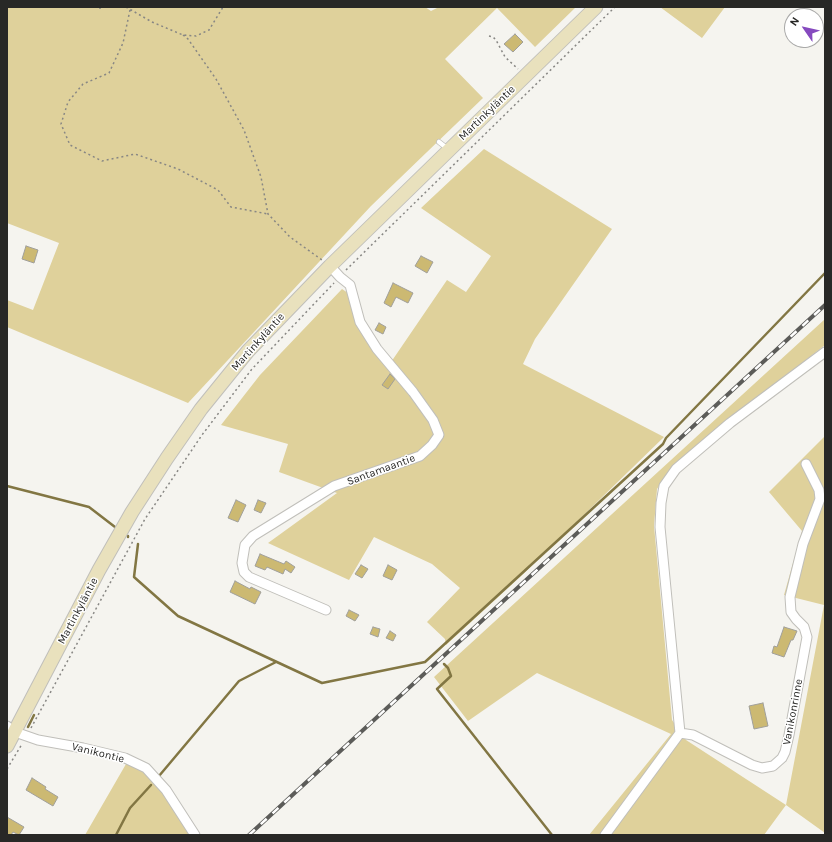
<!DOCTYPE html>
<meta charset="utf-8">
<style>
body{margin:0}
#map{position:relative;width:832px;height:842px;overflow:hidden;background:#f5f4ef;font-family:Karla,sans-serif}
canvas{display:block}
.frame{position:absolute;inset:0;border:8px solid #282826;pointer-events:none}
.north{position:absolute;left:784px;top:8px;width:40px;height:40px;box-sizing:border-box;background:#fff;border:1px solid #a9a9a8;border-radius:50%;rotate:304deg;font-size:11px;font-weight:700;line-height:16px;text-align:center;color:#282826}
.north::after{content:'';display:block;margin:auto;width:14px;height:18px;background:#864abf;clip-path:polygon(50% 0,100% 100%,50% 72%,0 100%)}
</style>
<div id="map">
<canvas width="832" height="842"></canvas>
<div class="frame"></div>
<div class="north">N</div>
</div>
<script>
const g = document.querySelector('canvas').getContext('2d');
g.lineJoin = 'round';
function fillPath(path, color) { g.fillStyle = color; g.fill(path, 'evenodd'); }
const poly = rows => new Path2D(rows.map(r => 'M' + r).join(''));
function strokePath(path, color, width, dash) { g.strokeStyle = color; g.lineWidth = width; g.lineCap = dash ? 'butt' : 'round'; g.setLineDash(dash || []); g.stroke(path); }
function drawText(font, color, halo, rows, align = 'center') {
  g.font = font + ' Karla,sans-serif'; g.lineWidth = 3; g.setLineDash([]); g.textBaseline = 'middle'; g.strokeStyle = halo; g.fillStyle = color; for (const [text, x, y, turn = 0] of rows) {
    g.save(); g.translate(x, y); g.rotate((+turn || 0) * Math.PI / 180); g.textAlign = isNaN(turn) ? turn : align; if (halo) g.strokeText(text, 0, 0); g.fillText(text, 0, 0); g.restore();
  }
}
fillPath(poly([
 [7,7,425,7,431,11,439,7,576,7,535,47,497,8,445,59,483,98,371,206,188,403,7,327,7,300,33,310,59,243,7,223],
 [660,7,725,7,702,38],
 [484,149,612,229,535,339,523,364,664,437,521,576,446,645,445,639,427,622,460,588,432,564,374,537,349,580,268,543,337,493,279,472,288,444,221,425,260,375,342,289,348,293,387,368,447,280,466,292,491,256,421,208],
 [825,319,825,345,674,464,657,489,654,526,672,720,686,740,786,805,824,605,784,595,802,531,769,492,825,436,825,833,786,805,764,835,589,835,671,734,537,673,468,721,434,677],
 [125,758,146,768,166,790,189,835,85,835,126,764]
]), '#dfd19b');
strokePath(poly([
 [7,486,89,507,115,527],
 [128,536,128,537],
 [138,544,134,577,178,616,322,683,425,662,663,444,666,438,825,273],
 [444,664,448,668,451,676,437,689,552,835],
 [28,727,34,715],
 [159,776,239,681,276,662],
 [116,835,130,808,151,785]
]), '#827643', 2.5);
const building = poly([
 [515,34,523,42,513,52,504,44,515,34],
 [26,246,38,250,34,263,22,259,26,246],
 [421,256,433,262,427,273,415,266,421,256],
 [393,283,413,293,408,303,396,297,391,307,384,303,393,283],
 [379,323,386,327,383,334,375,330,379,323],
 [390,374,395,379,388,389,382,385,390,374],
 [236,500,246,505,238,522,228,518,236,500],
 [258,500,266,503,261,513,254,510,258,500],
 [260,554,284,564,286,561,295,567,291,573,285,569,283,574,267,567,265,570,255,566,260,554],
 [361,565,368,569,362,578,355,574,361,565],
 [388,565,397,570,392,580,383,576,388,565],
 [235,581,250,589,251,587,261,592,255,604,230,592,235,581],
 [349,610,359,615,355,621,346,616,349,610],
 [373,627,380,629,378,637,370,634,373,627],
 [784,627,797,631,793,640,791,640,784,657,772,653,774,646,777,647,784,627],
 [390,631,396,635,393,641,386,638,390,631],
 [763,703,768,726,754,729,749,706,763,703],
 [32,778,46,787,45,789,58,797,53,806,26,790,32,778],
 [7,817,24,827,19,835,13,832,11,835,7,835,7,817]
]);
fillPath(building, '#ccb972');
strokePath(building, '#a09f9a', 1);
const lane = poly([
 [439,142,448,149]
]);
const street = poly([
 [326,610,249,577,244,572,242,563,245,545,253,536,334,486,420,456,432,445,439,435,433,420,413,392,377,349,360,322,350,285,340,277,330,266],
 [7,726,15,732,38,740,83,748,125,758,146,768,166,790,195,835],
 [680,733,660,527,661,503,664,486,676,469,730,423,825,352],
 [680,733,693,735,699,738,752,765,762,768,773,766,782,758,785,752,789,735,807,637,804,627,796,619,791,612,790,597,803,544,820,499,819,490,806,464],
 [605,835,680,733]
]);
const secondary = poly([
 [7,746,99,570,132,512,167,458,201,409,248,351,330,266,596,7]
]);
strokePath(lane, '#c0bfba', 6);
strokePath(street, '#c0bfba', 11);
strokePath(secondary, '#c0bfba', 15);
strokePath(poly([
 [100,7,100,11],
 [126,7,152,22,183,35,196,36,209,30,223,7],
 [130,10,123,43,109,73,83,84,68,102,61,124,70,145,102,161,135,154,178,169,218,190,231,207,268,214],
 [183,35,188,39,216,79,244,130,261,177,268,214,290,237,322,260],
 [489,36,493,37,496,40,505,57,518,69],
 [346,270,615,7],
 [31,728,145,519,202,435,252,369,334,283],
 [7,769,22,744]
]), '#888784', 1.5, [2, 3]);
strokePath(lane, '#fff', 4.5);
strokePath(street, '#fff', 9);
strokePath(secondary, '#e9e1bd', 13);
const rail = poly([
 [249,835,825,305]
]);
strokePath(rail, '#5c5c59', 4);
strokePath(rail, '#fff', 2.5, [8]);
drawText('11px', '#282826', '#fff', [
 ["Martinkyläntie",487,113,-44],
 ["Martinkyläntie",258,342,-48],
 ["Santamaantie",381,470,-20],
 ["Martinkyläntie",78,611,-62],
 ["Vanikonrinne",793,712,-79],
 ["Vanikontie",98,753,14]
]);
</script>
